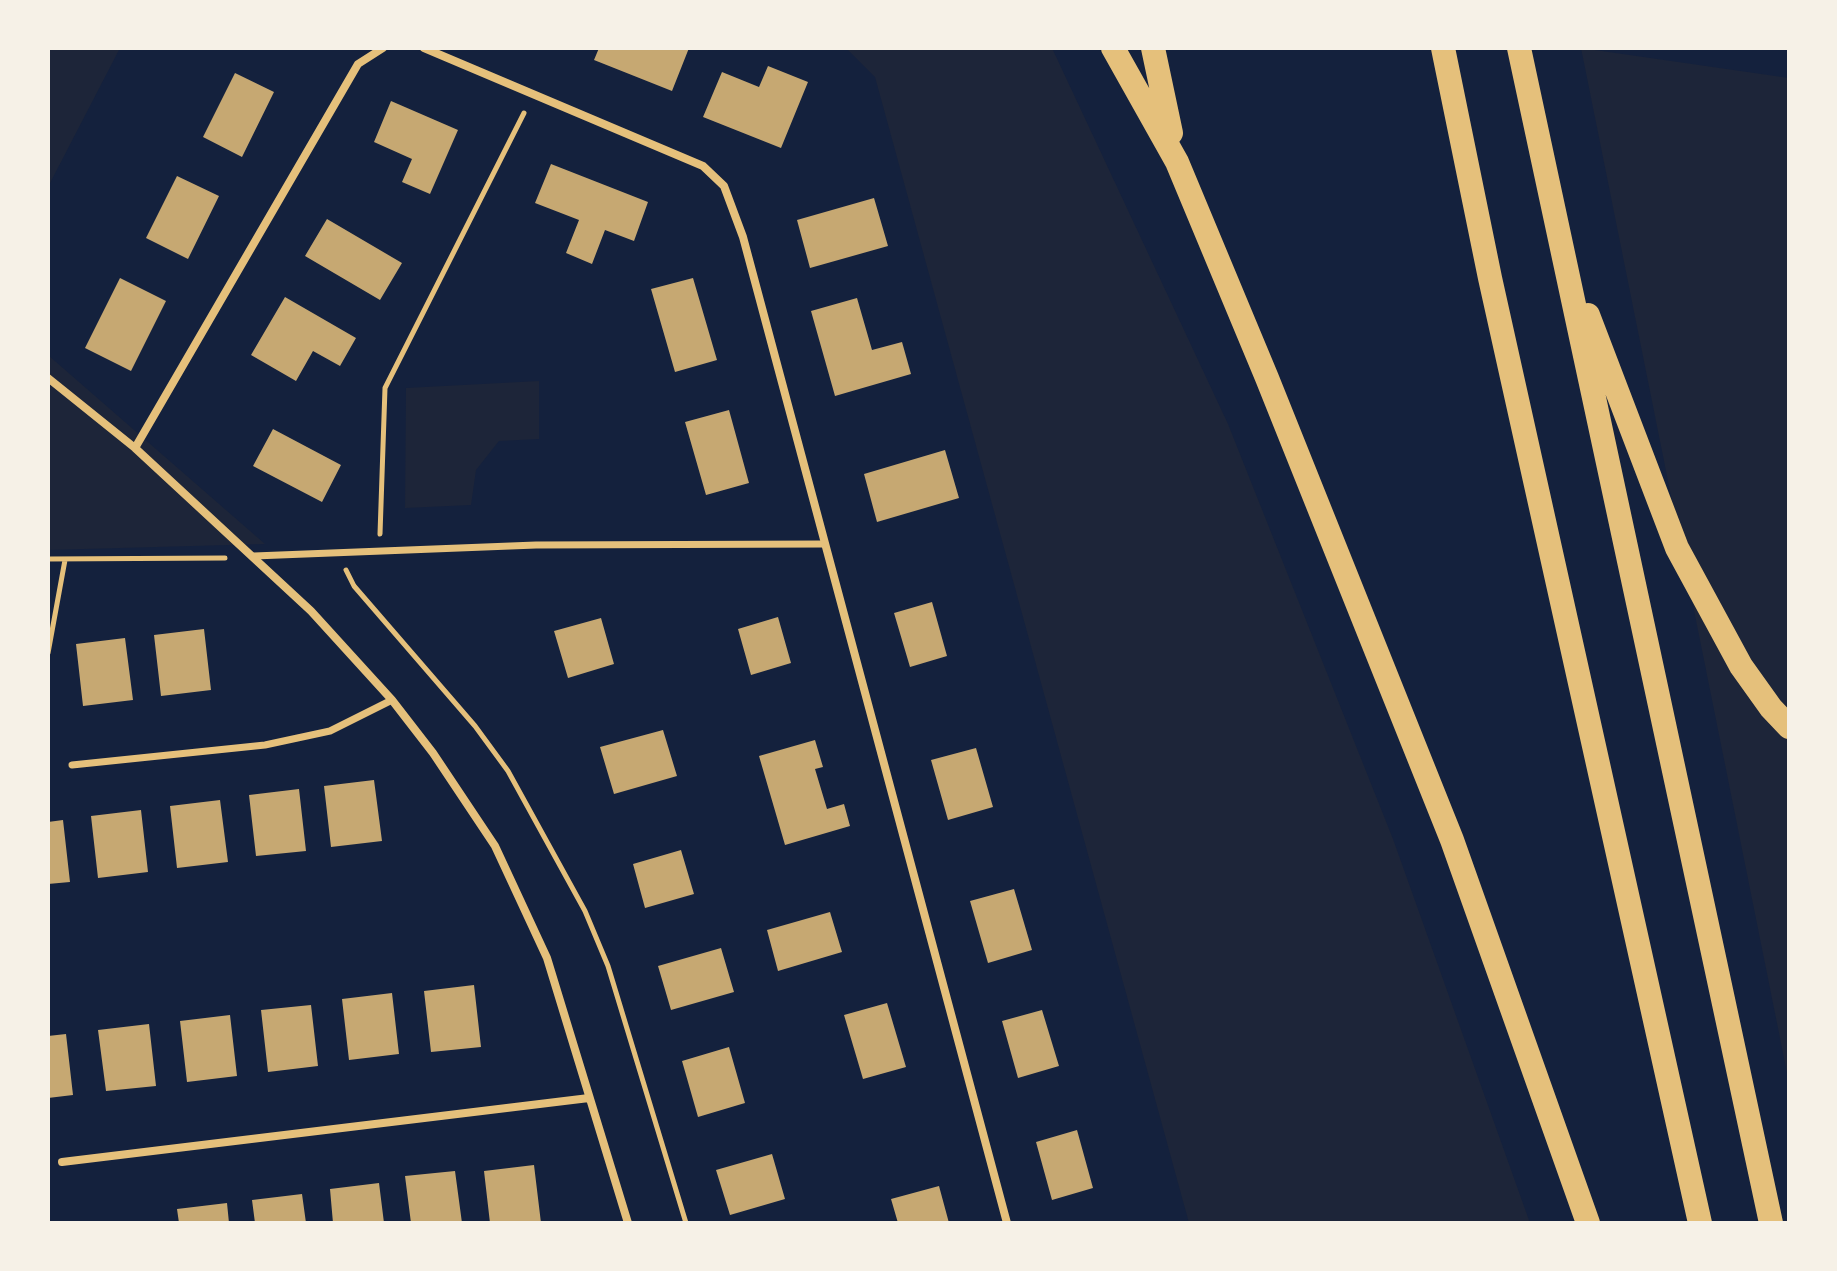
<!DOCTYPE html>
<style>
body{margin:0}
#map{position:relative;width:1837px;height:1271px;overflow:hidden;background:#14213d;font-family:"DejaVu Sans",sans-serif}
canvas{display:block}
.frame{position:absolute;inset:0;border:50px solid #f6f1e7;pointer-events:none}
</style>
<div id="map">
<canvas width="1837" height="1271"></canvas>
<div class="frame"></div>
</div>
<script>
const g = document.querySelector('canvas').getContext('2d');
g.lineJoin = 'round';
function fillPath(path, color) { g.fillStyle = color; g.fill(path, 'evenodd'); }
const poly = rows => new Path2D(rows.map(r => 'M' + r).join(''));
function strokePath(path, color, width, dash) { g.strokeStyle = color; g.lineWidth = width; g.lineCap = dash ? 'butt' : 'round'; g.setLineDash(dash || []); g.stroke(path); }
fillPath(poly([
 [48,48,120,48,48,187],
 [846,48,1052,48,1228,424,1393,839,1530,1223,1189,1223,875,77],
 [1581,48,1789,78,1789,1083],
 [48,355,265,544,48,550],
 [539,381,539,439,499,441,476,470,471,505,405,508,406,388]
]), '#1d2539');
fillPath(poly([
 [599,48,689,48,672,91,594,60],
 [768,66,808,82,781,148,703,117,722,72,759,87],
 [235,73,274,92,242,157,203,137],
 [391,101,458,130,430,194,402,182,412,159,374,142],
 [551,164,648,202,634,241,605,230,592,264,566,253,579,220,535,203],
 [177,176,219,196,188,259,146,238],
 [874,198,888,246,810,268,797,220],
 [327,219,402,263,380,300,305,256],
 [120,278,166,301,131,371,85,348],
 [693,278,717,360,675,372,651,289],
 [285,297,356,338,340,366,313,351,296,381,251,355],
 [857,298,872,350,902,342,911,374,835,396,811,311],
 [729,410,749,483,706,495,685,422],
 [273,429,341,465,322,502,253,466],
 [945,450,959,498,877,522,864,474],
 [932,602,947,656,910,667,894,613],
 [778,617,791,663,751,675,738,629],
 [601,618,614,664,568,678,554,631],
 [204,629,211,690,161,696,154,635],
 [125,638,133,700,83,706,76,644],
 [663,730,677,776,614,794,600,747],
 [815,740,823,767,815,769,827,809,844,804,850,826,785,845,759,756],
 [976,748,993,807,948,820,931,760],
 [374,780,382,841,331,847,324,786],
 [299,789,306,851,256,856,249,795],
 [220,800,228,862,177,868,170,806],
 [141,810,148,872,98,878,91,816],
 [63,820,70,882,48,884,48,822],
 [681,850,694,894,645,908,633,864],
 [1014,889,1032,950,988,963,970,901],
 [830,912,842,952,778,971,767,930],
 [721,948,734,992,671,1010,658,966],
 [474,985,481,1047,431,1052,424,991],
 [392,993,399,1054,349,1060,342,999],
 [887,1003,906,1067,863,1079,844,1015],
 [311,1005,318,1066,268,1072,261,1010],
 [1042,1010,1059,1066,1018,1078,1002,1021],
 [230,1015,237,1076,187,1082,180,1021],
 [149,1024,156,1086,106,1091,98,1030],
 [66,1034,73,1095,48,1098,48,1036],
 [729,1047,745,1103,698,1117,682,1061],
 [1077,1130,1093,1188,1052,1200,1036,1142],
 [772,1154,785,1199,730,1215,716,1170],
 [534,1165,541,1223,490,1223,484,1171],
 [455,1171,462,1223,411,1223,405,1176],
 [379,1183,384,1223,333,1223,330,1189],
 [939,1186,949,1223,898,1223,891,1199],
 [302,1194,306,1223,255,1223,252,1200],
 [227,1203,229,1223,179,1223,177,1209]
]), '#c6a872');
strokePath(poly([
 [380,534,385,388,524,113],
 [48,559,225,558],
 [346,570,354,586,475,726,508,771,585,911,608,966,686,1223],
 [48,653,65,560]
]), '#e5c07b', 5);
strokePath(poly([
 [254,556,536,545,824,544],
 [72,765,265,745,330,731,392,700]
]), '#e5c07b', 7);
strokePath(poly([
 [424,48,703,166,724,186,743,237,1007,1223],
 [48,378,135,448,311,611,392,700,433,753,495,846,547,958,628,1223],
 [135,448,358,64,383,48],
 [62,1162,589,1098]
]), '#e5c07b', 8);
strokePath(poly([
 [1113,48,1177,162,1267,378,1452,840,1588,1223],
 [1153,48,1171,133],
 [1443,48,1490,278,1700,1223],
 [1519,48,1771,1223],
 [1588,315,1677,548,1741,666,1771,708,1789,727]
]), '#e5c07b', 24);
</script>
